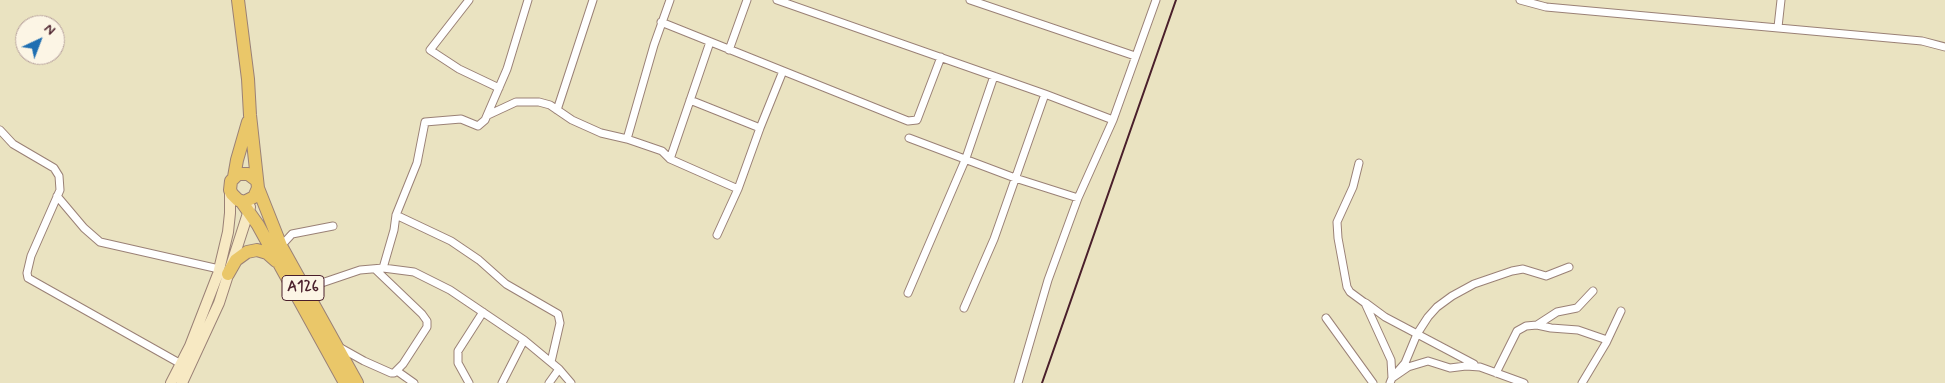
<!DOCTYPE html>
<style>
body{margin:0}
#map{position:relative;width:1945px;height:383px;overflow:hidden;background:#eae3c1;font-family:Mynerve,sans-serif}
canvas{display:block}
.north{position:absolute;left:15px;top:15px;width:50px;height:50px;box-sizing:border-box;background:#fcf5e5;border:1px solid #b59f9b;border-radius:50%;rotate:43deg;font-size:14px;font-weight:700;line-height:20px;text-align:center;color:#4a1f2b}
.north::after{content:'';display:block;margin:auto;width:18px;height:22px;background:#1f6fb2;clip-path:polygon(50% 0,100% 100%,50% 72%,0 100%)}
</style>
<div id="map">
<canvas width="1945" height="383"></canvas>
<div class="north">N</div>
</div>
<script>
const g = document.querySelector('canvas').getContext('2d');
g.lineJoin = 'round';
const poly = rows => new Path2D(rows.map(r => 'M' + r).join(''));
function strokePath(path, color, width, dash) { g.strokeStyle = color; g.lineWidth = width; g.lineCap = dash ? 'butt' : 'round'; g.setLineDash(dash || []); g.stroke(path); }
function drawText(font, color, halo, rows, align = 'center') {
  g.font = font + ' Mynerve,sans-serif'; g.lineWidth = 4; g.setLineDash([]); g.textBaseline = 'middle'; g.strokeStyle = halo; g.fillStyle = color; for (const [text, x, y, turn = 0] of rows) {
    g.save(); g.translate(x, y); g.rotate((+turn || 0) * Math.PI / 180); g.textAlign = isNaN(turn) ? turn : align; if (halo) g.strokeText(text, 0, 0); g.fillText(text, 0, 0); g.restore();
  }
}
const street = poly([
 [469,0,430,50,459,69,499,88],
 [777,0,1045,94,1113,120],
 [970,0,1135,56],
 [1520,0,1546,7,1922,41,1945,47],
 [661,22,908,121,917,120,941,57],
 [1778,27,1781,0],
 [729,50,747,0],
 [690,100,760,128],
 [557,110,593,0],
 [488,115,516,102,539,102,550,105,572,120,601,133,627,139,662,151,670,159,738,189],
 [0,130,13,144,54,168,59,176,60,190,31,256,27,273,28,278,181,364],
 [909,138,1015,178,1078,198],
 [627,139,654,45,670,0],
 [670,159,710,42],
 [1359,163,1353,187,1337,222,1338,238,1347,287,1350,292,1365,303,1391,360,1392,378,1390,383],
 [57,196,84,228,100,242,219,269],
 [396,215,451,241,479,260,506,284,558,314,560,323,551,362],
 [717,235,738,189,760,128,783,71],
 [281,246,292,234,333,226],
 [383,268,394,230,396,215,417,163,425,122,461,119,478,126,485,120,507,69,528,0],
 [304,289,360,270,383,268,414,272,450,290,524,340,559,369,571,383],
 [908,293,966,158,994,76],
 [1366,303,1385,317,1474,364],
 [964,308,994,239,1045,94],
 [1326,318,1373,383],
 [1537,325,1557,312,1577,308,1593,291],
 [339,347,364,361,391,373,394,373,403,364,427,327,427,321,422,314,375,269],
 [397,371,414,383],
 [1496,373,1517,331,1526,326,1537,325,1551,328,1578,330,1607,340],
 [469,383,458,363,458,351,483,312],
 [502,383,524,340],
 [549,383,559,369],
 [1018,383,1048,280,1078,198,1113,120,1156,0],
 [1524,383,1480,367,1466,366,1450,368,1428,361,1408,367,1392,378,1405,363,1417,334,1428,317,1437,307,1452,296,1474,284,1512,271,1523,269,1546,276,1569,267],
 [1582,383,1606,343,1621,311]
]);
const secondary = poly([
 [171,383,190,346,218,274,228,232,230,213,230,190],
 [182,383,219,303,250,207]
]);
const highway = poly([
 [238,0,248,79,250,115,258,188,254,197,244,202,238,200,232,194,230,190,231,181,238,174,248,174,256,180],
 [234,177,237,160,248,122],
 [258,188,281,246,357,383],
 [241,201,258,225,345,383],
 [228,274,236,260,247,252,257,250,267,253,276,261]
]);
strokePath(street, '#9a8176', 9);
strokePath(secondary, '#9a8176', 12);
strokePath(highway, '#9a8176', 14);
strokePath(street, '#fff', 7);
strokePath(secondary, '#f7e9c3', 10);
strokePath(highway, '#eac769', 12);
strokePath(poly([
 [1042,383,1176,0]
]), '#4a1f2b', 2);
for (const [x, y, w] of [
 [303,288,42]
]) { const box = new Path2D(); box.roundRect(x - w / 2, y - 12.5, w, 25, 4); g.fillStyle = '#fcf5e5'; g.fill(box); strokePath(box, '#4a1f2b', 1); }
drawText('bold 15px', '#4a1f2b', null, [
 ["A126",303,288]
]);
</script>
